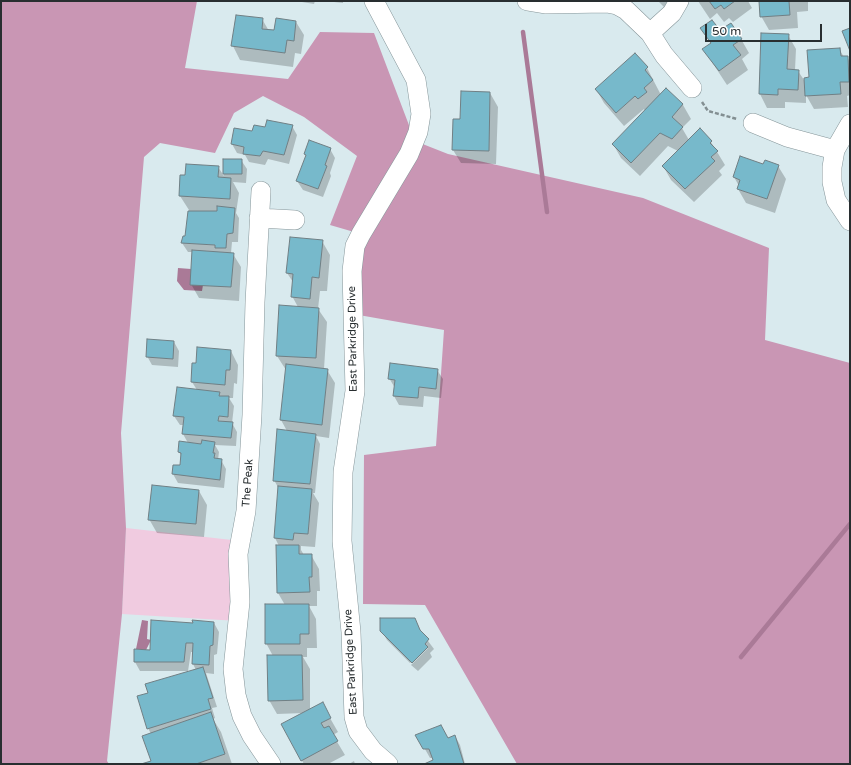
<!DOCTYPE html>
<style>
body{margin:0}
#map{position:relative;width:851px;height:765px;overflow:hidden;background:#d9eaee;font-family:"Varela Round",sans-serif}
canvas{display:block}
.frame{position:absolute;inset:0;border:2px solid #282e30;pointer-events:none}
.scale{position:absolute;left:705px;top:24px;width:117px;height:18px;box-sizing:border-box;border:2px solid #282e30;border-top:0;padding-left:5px;font-size:12px;line-height:14px;white-space:nowrap;color:#282e30;-webkit-text-stroke:3px #fff;paint-order:stroke}
</style>
<div id="map">
<canvas width="851" height="765"></canvas>
<div class="frame"></div>
<div class="scale">50 m</div>
</div>
<script>
const g = document.querySelector('canvas').getContext('2d');
g.lineJoin = 'round';
function fillPath(path, color) { g.fillStyle = color; g.fill(path, 'evenodd'); }
const poly = rows => new Path2D(rows.map(r => 'M' + r).join(''));
function strokePath(path, color, width, dash) { g.strokeStyle = color; g.lineWidth = width; g.lineCap = dash ? 'butt' : 'round'; g.setLineDash(dash || []); g.stroke(path); }
function drawText(font, color, halo, rows, align = 'center') {
  g.font = font + ' "Varela Round",sans-serif'; g.lineWidth = 4; g.setLineDash([]); g.textBaseline = 'middle'; g.strokeStyle = halo; g.fillStyle = color; for (const [text, x, y, turn = 0] of rows) {
    g.save(); g.translate(x, y); g.rotate((+turn || 0) * Math.PI / 180); g.textAlign = isNaN(turn) ? turn : align; if (halo) g.strokeText(text, 0, 0); g.fillText(text, 0, 0); g.restore();
  }
}
fillPath(poly([
 [126,528,232,540,238,621,122,614]
]), '#f0cbe0');
fillPath(poly([
 [1,1,197,1,185,68,288,79,320,32,374,33,415,141,448,154,643,198,769,248,765,340,850,363,850,764,517,764,425,605,363,604,364,455,436,446,444,330,353,314,361,234,330,225,357,156,304,117,263,96,234,113,215,153,160,143,144,157,121,433,126,528,122,614,107,761,109,764,1,764]
]), '#c996b4');
fillPath(poly([
 [178,268,191,269,203,285,202,291,184,290,177,281],
 [142,620,148,621,147,639,151,640,146,650,136,649]
]), '#aa7a97');
fillPath(poly([
 [296,1,315,1,314,4],
 [325,1,343,1,343,3],
 [658,1,673,1,666,9],
 [698,1,748,1,752,8,733,22,729,18,724,22,717,13,710,19],
 [760,1,808,1,808,11,797,12,798,28,769,30,761,16],
 [236,16,262,19,269,31,275,32,296,22,304,35,301,54,295,53,293,67,240,60,233,46],
 [702,29,720,32,741,39,749,53,742,59,748,70,727,85,704,50,711,44],
 [788,35,796,49,795,70,798,71,806,83,839,49,844,57,847,57,850,62,850,95,847,96,848,107,814,109,806,95,806,103,785,102,785,108,767,108,760,94],
 [647,68,661,95,666,89,683,105,691,119,682,128,689,140,711,142,725,165,719,171,722,175,694,202,671,180,663,166,678,151,668,146,640,176,621,158,613,144,645,111,644,109,624,126,604,103,596,89],
 [490,93,498,107,496,164,461,163,453,150,461,120],
 [292,126,297,135,289,164,268,159,265,165,249,162,245,155,237,153,232,144,235,130,253,132,266,128],
 [330,149,335,158,330,173,331,176,323,197,303,190,297,181,307,156,305,154],
 [224,160,241,160,247,169,246,183,233,182,239,193,236,213,239,218,238,242,232,242,231,253,233,254,241,267,239,301,199,298,191,284,193,252,188,252,182,243,186,237,189,210,180,196,181,176,218,167,224,176],
 [764,165,778,166,786,179,775,213,746,203,738,189,739,186,734,177],
 [322,241,330,255,327,291,320,291,318,309,327,322,324,369,327,370,335,383,329,438,316,436,320,444,315,493,313,493,319,503,315,547,301,546,301,550,304,555,311,555,319,569,320,591,317,591,317,606,309,606,316,619,317,648,307,648,307,657,303,657,310,669,310,710,322,704,338,732,333,735,345,755,328,764,304,764,282,725,304,713,277,714,269,700,273,656,266,643,285,605,278,593,279,546,275,538,279,489,274,480,287,431,281,420,286,370,277,356,298,307,292,296,293,282,287,273],
 [174,342,179,351,178,367,152,365,147,356],
 [231,351,238,365,237,384,234,383,233,398,229,398,234,406,232,423,237,432,236,446,215,445,219,452,218,460,221,460,226,469,224,488,178,483,173,474,181,466,182,457,179,452,188,443,183,434,184,425,180,425,174,416,197,390,192,382],
 [437,370,443,379,441,398,424,396,423,407,399,405,394,396,395,388,389,378],
 [199,491,207,505,204,537,157,533,149,519],
 [415,619,422,633,434,649,430,653,432,657,418,671,411,665,428,648,428,646,410,663,387,640,381,630],
 [214,623,219,632,217,654,214,655,214,674,206,673,217,707,212,708,215,718,213,719,221,732,232,764,144,764,152,761,151,734,148,728,149,693,196,670,193,664,194,652,191,652,188,671,140,671,135,662,135,650,151,651,194,624],
 [417,735,448,739,455,736,460,745,465,764,425,764,434,760,433,758,430,758],
 [354,761,355,764,349,764]
]), '#0003');
strokePath(poly([
 [523,32,547,212],
 [741,657,850,524]
]), '#aa7a97', 4.5);
const building = poly([
 [709,1,735,1,724,9,721,5,715,9,709,1],
 [759,1,789,1,790,15,760,17,759,1],
 [236,15,263,18,262,29,274,30,276,18,296,21,294,41,287,40,285,53,231,46,236,15],
 [712,20,720,30,731,23,742,39,733,45,741,55,719,71,702,49,711,43,700,28,712,20],
 [850,28,850,51,842,31,850,28],
 [761,33,789,34,787,69,799,70,798,90,778,89,778,95,759,94,761,33],
 [840,48,841,56,848,56,849,82,840,82,841,94,805,96,804,78,809,77,807,50,840,48],
 [635,53,648,67,645,70,653,80,644,88,647,92,638,99,635,96,616,113,595,89,635,53],
 [666,88,683,104,672,117,683,127,672,139,660,133,631,163,612,144,666,88],
 [461,91,490,92,489,151,452,150,453,119,460,119,461,91],
 [267,120,293,125,284,155,263,151,260,156,243,154,244,147,231,144,234,128,252,131,254,125,265,127,267,120],
 [700,128,712,141,710,143,718,151,711,157,715,161,685,189,662,166,700,128],
 [309,140,331,148,325,165,327,166,318,189,296,181,306,155,304,154,309,140],
 [740,156,763,164,765,160,779,165,767,199,737,189,740,180,733,177,740,156],
 [223,159,242,159,242,174,223,174,223,159],
 [186,164,219,166,218,177,231,178,230,199,179,196,180,175,185,175,186,164],
 [217,206,235,208,233,233,227,234,226,248,215,248,215,245,181,243,183,236,185,236,188,211,217,211,217,206],
 [290,237,323,240,319,278,312,277,310,299,291,297,293,274,286,273,290,237],
 [192,250,234,253,231,287,190,285,192,250],
 [279,305,319,308,316,358,276,356,279,305],
 [147,339,174,341,173,359,146,357,147,339],
 [197,347,231,350,230,370,226,370,225,385,191,382,192,363,196,363,197,347],
 [390,363,438,369,436,389,419,387,418,398,393,396,395,380,388,379,390,363],
 [286,364,328,369,322,425,280,420,286,364],
 [177,387,220,392,219,396,229,396,228,417,219,416,218,421,233,422,231,438,182,434,184,417,173,416,177,387],
 [277,429,316,434,310,484,273,481,277,429],
 [202,440,215,442,213,453,215,453,214,458,222,459,220,480,172,474,173,465,180,465,181,453,178,452,179,441,201,444,202,440],
 [152,485,199,490,196,524,148,520,152,485],
 [278,486,312,489,308,534,294,533,293,540,274,538,278,486],
 [276,545,299,545,299,554,312,554,312,577,309,577,310,592,277,593,276,545],
 [265,604,309,604,309,634,300,634,300,644,265,644,265,604],
 [380,618,415,618,420,630,429,639,425,644,428,647,412,663,380,631,380,618],
 [151,620,193,623,192,620,214,622,213,645,210,646,209,665,192,664,193,643,186,643,184,662,134,662,134,649,150,650,151,620],
 [267,655,302,655,303,700,268,701,267,655],
 [203,667,213,698,208,699,211,709,147,729,137,696,148,693,145,684,203,667],
 [323,702,331,718,321,723,324,728,329,726,338,741,301,761,281,724,323,702],
 [211,712,225,754,196,764,141,764,151,761,142,736,211,712],
 [441,725,448,738,455,735,464,764,424,764,433,760,429,749,423,749,415,735,441,725]
]);
fillPath(building, '#77b9cb');
strokePath(building, '#707f84', 1);
const minor = poly([
 [374,1,416,80,421,114,418,132,409,154,361,234,355,246,352,271,355,391,343,472,342,541,351,632,354,717,358,731,373,751,388,764],
 [527,1,545,4,607,3,617,5,626,10,650,33,664,55,692,88],
 [650,33,672,13,679,1],
 [753,123,787,137,835,150],
 [850,124,835,150,832,167,832,182,836,200,850,221],
 [261,191,255,302,252,415,246,511,238,554,240,602,233,669,236,695,242,716,252,736,271,764],
 [259,218,295,220]
]);
strokePath(minor, '#859599', 20);
strokePath(poly([
 [702,102,708,111,737,119]
]), '#838f92', 2.5, [4, 2]);
strokePath(minor, '#fff', 19);
drawText('11px', '#282e30', '#fff', [
 ["East Parkridge Drive",353,339,-91],
 ["The Peak",248,483,-86],
 ["East Parkridge Drive",351,662,-93]
]);
</script>
